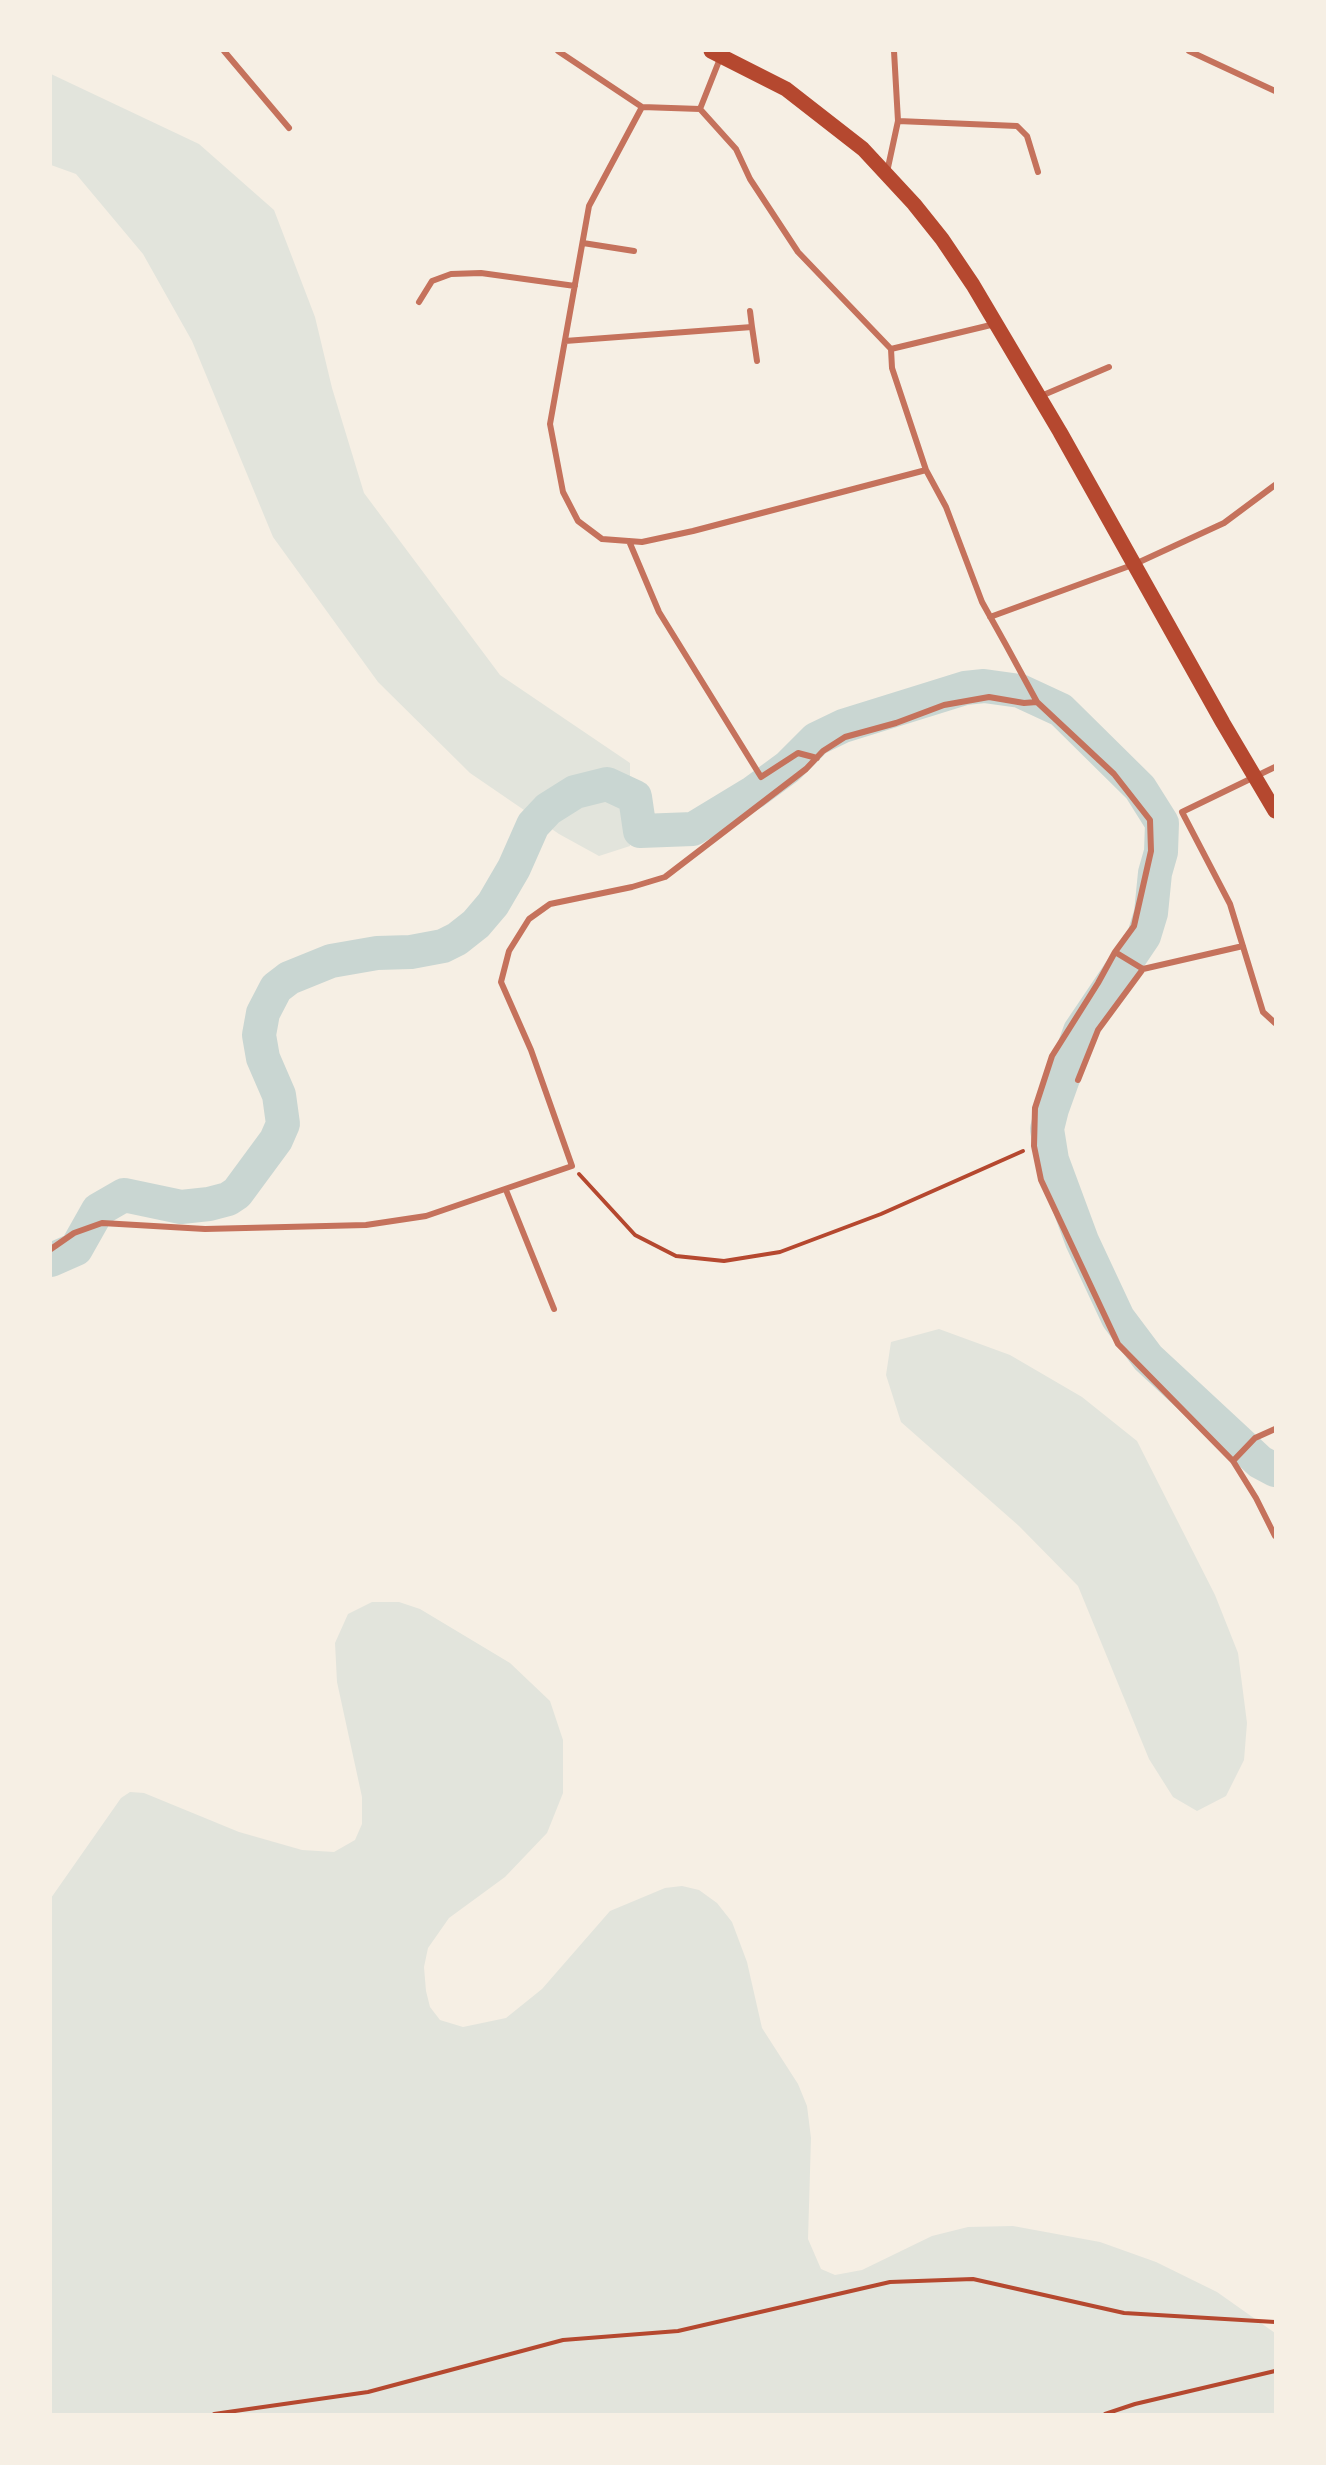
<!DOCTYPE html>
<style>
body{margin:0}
#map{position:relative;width:1326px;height:2465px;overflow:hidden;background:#f6efe4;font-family:"Alegreya Sans",sans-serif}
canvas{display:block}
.frame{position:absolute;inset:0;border:52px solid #f6efe4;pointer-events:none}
</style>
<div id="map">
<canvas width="1326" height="2465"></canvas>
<div class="frame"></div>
</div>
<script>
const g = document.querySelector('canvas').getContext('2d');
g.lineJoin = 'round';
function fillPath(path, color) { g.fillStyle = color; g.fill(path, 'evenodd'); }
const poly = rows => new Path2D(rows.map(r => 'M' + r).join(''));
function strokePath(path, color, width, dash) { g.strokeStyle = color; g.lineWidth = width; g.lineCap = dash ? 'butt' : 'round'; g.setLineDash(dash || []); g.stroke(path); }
fillPath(poly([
 [51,74,199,144,274,210,315,317,332,388,364,493,500,675,630,763,630,846,599,856,559,834,470,773,378,682,273,537,192,341,143,254,76,174,51,165],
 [939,1329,1010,1355,1082,1397,1137,1441,1215,1595,1238,1653,1247,1723,1244,1760,1226,1796,1197,1811,1173,1797,1149,1759,1078,1586,1019,1526,901,1422,886,1375,891,1342],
 [372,1602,399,1602,420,1609,510,1663,550,1701,563,1740,563,1793,547,1833,505,1877,449,1918,428,1948,424,1967,426,1991,430,2007,440,2020,463,2027,506,2018,542,1989,610,1911,665,1888,682,1886,699,1890,717,1903,732,1922,747,1962,762,2028,798,2084,807,2106,811,2138,808,2239,821,2269,835,2275,862,2270,932,2236,968,2227,1013,2226,1100,2242,1156,2262,1217,2292,1275,2333,1275,2414,51,2414,51,1898,121,1798,130,1792,144,1793,239,1832,302,1850,334,1852,355,1840,362,1824,362,1797,337,1682,335,1643,348,1614]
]), '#e2e4dc');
strokePath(poly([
 [51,1260,76,1249,98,1210,124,1195,181,1207,209,1204,228,1199,237,1193,276,1140,283,1124,279,1095,263,1058,259,1035,263,1013,276,988,289,978,331,961,377,953,411,952,443,946,457,939,476,924,493,904,514,868,533,825,548,809,575,792,607,784,635,797,640,831,693,829,754,792,788,767,816,739,843,726,965,688,984,686,1020,691,1061,710,1140,788,1162,823,1161,852,1155,873,1151,913,1144,936,1080,1031,1052,1109,1047,1129,1052,1160,1082,1241,1118,1318,1148,1358,1260,1462,1275,1470]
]), '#c9d6d2', 34);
strokePath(poly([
 [579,1174,635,1235,676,1256,724,1261,780,1252,881,1214,1023,1151],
 [214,2414,368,2392,563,2340,678,2331,890,2282,973,2279,1124,2313,1275,2322],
 [1105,2414,1135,2404,1275,2371]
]), '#b5482f', 4);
strokePath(poly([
 [224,51,289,128],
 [558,51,642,107,700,109,736,149,750,179,798,252,891,349,892,368,926,470,946,507,982,602,1006,645,1037,702,1114,774,1150,820,1151,851,1134,926,1115,952,1098,983,1052,1056,1035,1108,1034,1146,1041,1180,1118,1344,1233,1461,1256,1498,1275,1536],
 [1189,51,1275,91],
 [642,107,589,206,550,424,563,492,578,521,602,539,642,542,693,531,926,470],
 [700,109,721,56],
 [898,121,1017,126,1027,136,1038,172],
 [887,172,898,121,894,51],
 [583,243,634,251],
 [419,302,432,281,451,274,481,273,575,286],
 [750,311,752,327],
 [565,341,752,327,757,361],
 [891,349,995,324],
 [1041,396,1109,367],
 [629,541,659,612,761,777,798,753,817,758],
 [990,617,1135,564,1224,523,1275,485],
 [1275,767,1182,812,1230,904,1263,1012,1275,1023],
 [1115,952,1143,969,1243,946],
 [1078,1080,1098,1030,1143,969],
 [506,1190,554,1309],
 [51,1249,74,1233,102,1223,205,1229,366,1225,426,1216,572,1166,531,1050,501,982,509,951,529,919,550,904,632,887,665,877,806,769,823,751,845,737,896,723,944,705,989,697,1024,703,1037,702],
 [1233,1461,1255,1438,1275,1429]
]), '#c5725c', 6);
strokePath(poly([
 [711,51,786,89,863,149,914,204,942,239,973,285,1060,432,1223,723,1275,811]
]), '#b5482f', 15);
</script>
